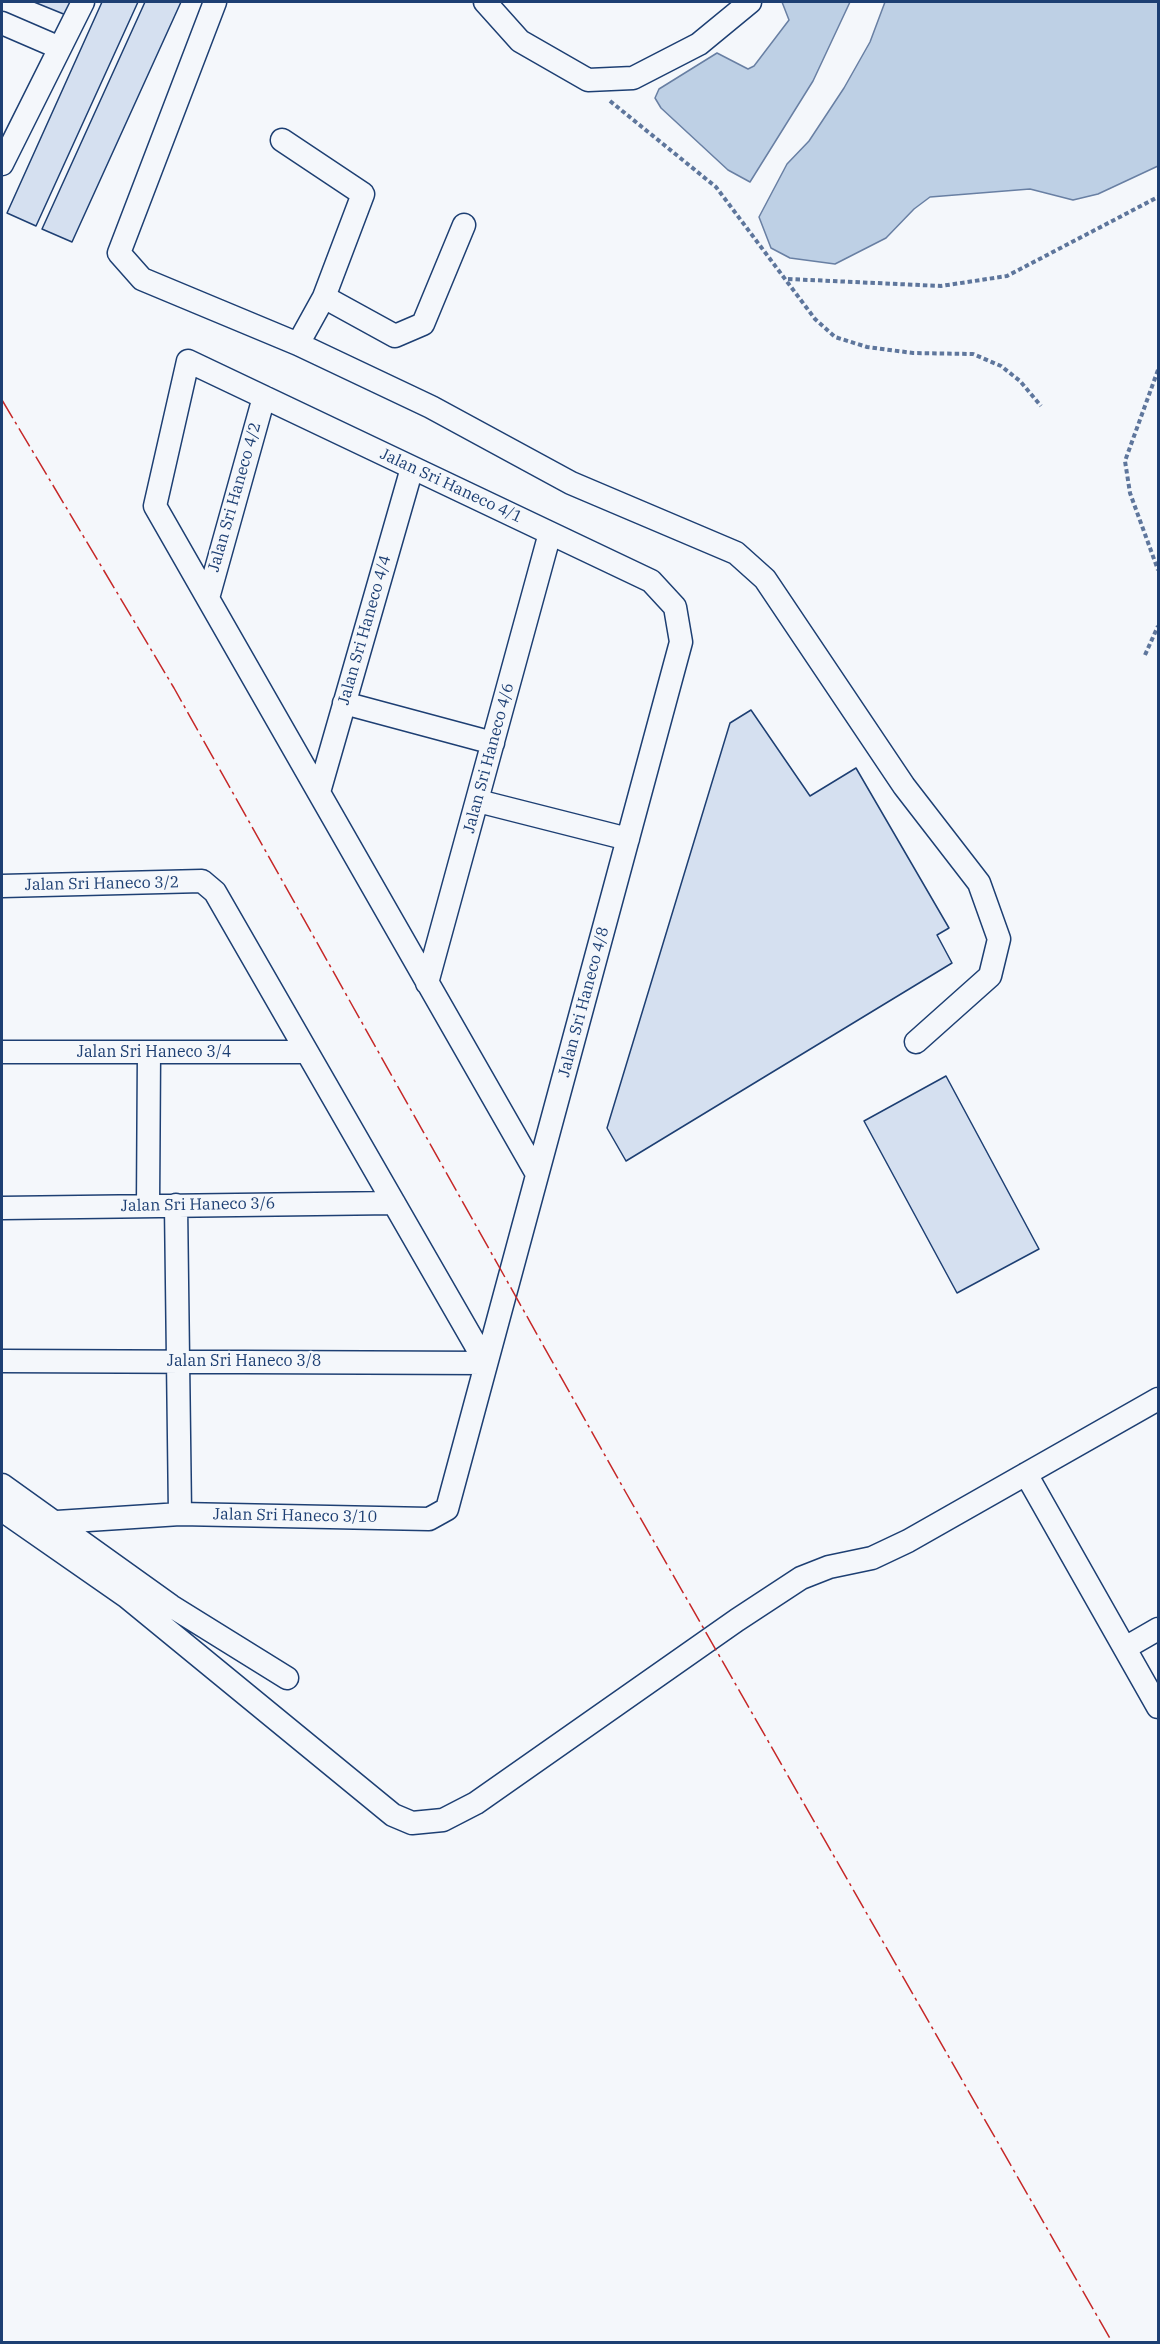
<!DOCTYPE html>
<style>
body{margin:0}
#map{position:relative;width:1160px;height:2344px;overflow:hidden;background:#f4f7fb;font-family:"IBM Plex Serif",serif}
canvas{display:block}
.frame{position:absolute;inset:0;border:3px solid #1d3f73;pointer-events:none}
</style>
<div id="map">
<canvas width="1160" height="2344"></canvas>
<div class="frame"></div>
</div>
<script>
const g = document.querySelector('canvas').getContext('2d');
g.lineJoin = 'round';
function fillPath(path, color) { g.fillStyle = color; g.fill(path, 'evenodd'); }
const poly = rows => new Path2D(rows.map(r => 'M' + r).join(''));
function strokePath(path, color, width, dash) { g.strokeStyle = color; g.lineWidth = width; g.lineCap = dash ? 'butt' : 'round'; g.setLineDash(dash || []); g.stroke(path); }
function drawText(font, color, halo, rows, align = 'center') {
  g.font = font + ' "IBM Plex Serif",serif'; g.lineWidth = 4.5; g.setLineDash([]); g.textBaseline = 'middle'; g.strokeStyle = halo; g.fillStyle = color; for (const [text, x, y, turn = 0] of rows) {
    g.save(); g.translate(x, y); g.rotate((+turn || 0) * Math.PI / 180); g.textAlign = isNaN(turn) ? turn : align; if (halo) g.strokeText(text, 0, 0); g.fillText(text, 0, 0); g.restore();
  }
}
const water = poly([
 [782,2,850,2,813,81,750,182,728,170,661,108,655,98,659,89,717,53,748,69,754,66,789,20,782,2],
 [885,2,1158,2,1158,166,1098,194,1073,200,1030,189,930,197,914,209,886,238,835,264,790,258,771,248,759,217,787,164,809,141,844,88,870,42,885,2]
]);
fillPath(water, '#bed0e5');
strokePath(water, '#687fa3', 1.5);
const building = poly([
 [34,2,72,2,66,15,34,2],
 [102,2,138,2,36,226,7,213,102,2],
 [145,2,181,2,72,242,42,229,145,2],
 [751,710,810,796,856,768,949,928,937,935,952,963,626,1161,607,1128,730,723,751,710],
 [946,1076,1039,1249,957,1293,864,1121,946,1076]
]);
fillPath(building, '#d5e0f0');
strokePath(building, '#1d3f73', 1.5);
const minor = poly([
 [215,2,119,253,142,279,298,344,431,407,571,483,736,553,765,579,904,786,979,883,999,939,990,976,916,1042],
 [485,2,520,41,588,80,633,78,699,44,750,2],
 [2,23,60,48],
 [282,140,363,194,324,297,298,344],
 [2,164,83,2],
 [324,297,395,336,423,324,464,225],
 [208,598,264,397],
 [344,703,493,743],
 [319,792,412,468],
 [478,801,628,839],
 [2,886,202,881,215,892,486,1363],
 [427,983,550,533],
 [2,1052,307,1052],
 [176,1205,180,1514],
 [148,1206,149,1052],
 [2,1208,394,1203],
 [2,1361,486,1363],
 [1026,1474,1158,1707],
 [2,1485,171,1606,287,1678],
 [2,1510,127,1597,393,1815,412,1823,443,1820,476,1803,737,1620,801,1578,829,1567,872,1558,908,1541,1158,1399],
 [57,1522,180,1514,429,1519,447,1509,681,642,675,607,651,581,188,361,155,506,537,1174],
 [1125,1648,1158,1629]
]);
strokePath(minor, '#1d3f73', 25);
strokePath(poly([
 [610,101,716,187,815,319,835,337,867,347,913,353,973,354,1001,366,1020,381,1041,406],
 [788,279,941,286,1007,276,1158,197],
 [1158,370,1125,461,1130,493,1158,570],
 [1145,655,1158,626]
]), '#5e769c', 4, [4.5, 3]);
strokePath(minor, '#f4f7fb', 22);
strokePath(poly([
 [2,400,174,688,625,1491,1112,2342]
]), '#c62828', 1.5, [21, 4.5, 3, 4.5]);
drawText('16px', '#1d3f73', '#f4f7fb', [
 ["Jalan Sri Haneco 4/1",451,486,25],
 ["Jalan Sri Haneco 4/2",235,497,-74],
 ["Jalan Sri Haneco 4/4",365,630,-74],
 ["Jalan Sri Haneco 4/6",489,758,-75],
 ["Jalan Sri Haneco 3/2",102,884,-1],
 ["Jalan Sri Haneco 4/8",584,1002,-75],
 ["Jalan Sri Haneco 3/4",154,1052],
 ["Jalan Sri Haneco 3/6",198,1205,-1],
 ["Jalan Sri Haneco 3/8",244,1361],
 ["Jalan Sri Haneco 3/10",295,1516,1]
]);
</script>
